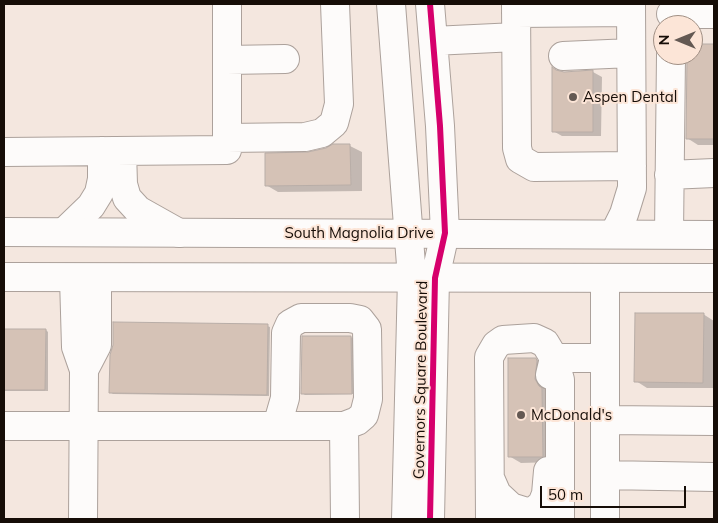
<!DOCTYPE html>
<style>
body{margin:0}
#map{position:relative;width:718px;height:523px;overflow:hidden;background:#f4e7df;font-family:Mulish,sans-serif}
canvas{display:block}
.frame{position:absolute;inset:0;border:5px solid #160d07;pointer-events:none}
.north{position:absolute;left:653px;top:15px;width:50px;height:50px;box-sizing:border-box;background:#fce5d7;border:1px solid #a08f84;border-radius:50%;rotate:270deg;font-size:14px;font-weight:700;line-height:20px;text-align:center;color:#160d07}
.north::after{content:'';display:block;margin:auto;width:18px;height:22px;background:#645953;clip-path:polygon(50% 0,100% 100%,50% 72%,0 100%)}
.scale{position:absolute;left:540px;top:486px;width:146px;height:22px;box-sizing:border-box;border:2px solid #160d07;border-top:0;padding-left:6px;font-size:15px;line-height:18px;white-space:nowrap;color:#160d07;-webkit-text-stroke:4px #fce5d7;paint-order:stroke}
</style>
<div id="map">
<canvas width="718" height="523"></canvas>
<div class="frame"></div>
<div class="north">N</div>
<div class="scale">50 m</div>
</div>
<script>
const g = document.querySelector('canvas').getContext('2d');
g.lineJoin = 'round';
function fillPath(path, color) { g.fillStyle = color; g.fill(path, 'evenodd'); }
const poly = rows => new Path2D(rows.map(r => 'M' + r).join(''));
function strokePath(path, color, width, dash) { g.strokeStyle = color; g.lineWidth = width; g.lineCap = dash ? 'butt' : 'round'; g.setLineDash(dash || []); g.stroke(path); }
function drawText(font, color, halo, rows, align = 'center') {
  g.font = font + ' Mulish,sans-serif'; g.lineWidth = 4; g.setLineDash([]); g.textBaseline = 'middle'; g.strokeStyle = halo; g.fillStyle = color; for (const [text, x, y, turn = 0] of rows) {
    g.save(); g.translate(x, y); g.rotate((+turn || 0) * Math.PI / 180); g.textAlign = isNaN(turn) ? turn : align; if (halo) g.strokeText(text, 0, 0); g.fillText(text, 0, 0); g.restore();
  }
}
fillPath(poly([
 [693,45,714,45,714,145,698,145,687,138,688,55,693,55],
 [559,72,593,72,602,77,601,136,562,136,553,131],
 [333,146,350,146,362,152,362,191,278,192,266,185,306,154,326,149],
 [703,314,714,321,714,388,647,388,636,381],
 [267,326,270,327,269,396,113,394,110,392,114,345],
 [4,330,46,330,48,332,48,391,4,391],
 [303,337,351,337,354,339,354,394,305,395,302,393],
 [536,359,547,366,550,394,554,462,521,463,509,456]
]), '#0003');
const building = poly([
 [693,44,714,44,714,139,686,139,687,55,693,55,693,44],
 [552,67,556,70,564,72,593,70,593,132,552,132,552,67],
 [333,144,350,144,351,185,265,186,265,153,308,152,326,148,333,144],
 [635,313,704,313,703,383,634,382,635,313],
 [113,322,268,324,267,395,109,393,110,355,113,345,113,322],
 [4,329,46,329,45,390,4,390,4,329],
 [302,336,351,336,352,394,301,394,302,336],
 [508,358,536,358,537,361,535,379,539,386,542,388,543,457,508,457,508,358]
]);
fillPath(building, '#d5c2b6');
strokePath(building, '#b8ada7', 1);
const minor = poly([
 [391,4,412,278,406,519],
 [430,4,440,126,445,233,435,278,430,519],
 [516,4,517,148,520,159,534,167,632,166],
 [516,13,631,12],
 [671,14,714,14],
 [433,41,516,37],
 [563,56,631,53],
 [227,60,285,59],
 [227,138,305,137,322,133,334,123,339,104,335,4],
 [122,151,123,184,127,198,138,210,179,233],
 [4,152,227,150,227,4],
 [669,175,714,173],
 [64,232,91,206,99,193,102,179,102,151],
 [614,234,624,214,632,188,631,4],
 [669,234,671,55],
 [74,278,76,347,84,370,83,519],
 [84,370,97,345,97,278],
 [550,375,554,358,605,358],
 [605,420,714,421],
 [4,426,344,426,357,421,364,415,368,399,367,329,360,320,350,318,301,318,290,324,286,333,285,398,277,426],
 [344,426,345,519],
 [605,475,714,477],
 [490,478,497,494,511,507,527,512,535,510,542,504,546,494,548,471],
 [490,519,489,357,496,345,503,340,534,338,545,343,554,358,560,380,560,519],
 [605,519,605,278]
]);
const major = poly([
 [4,232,714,235],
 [4,277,714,278]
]);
strokePath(minor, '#aca19b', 30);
strokePath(major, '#aca19b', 30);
strokePath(minor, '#fdfbfa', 28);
strokePath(major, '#fdfbfa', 28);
strokePath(poly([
 [430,4,440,126,445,233,435,278,430,519]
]), '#d6006c', 6);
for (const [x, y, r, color] of [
 [573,97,5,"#645953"],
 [521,415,5,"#645953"]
]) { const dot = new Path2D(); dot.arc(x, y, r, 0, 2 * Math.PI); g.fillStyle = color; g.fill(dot); strokePath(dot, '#fce5d7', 2); }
drawText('15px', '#160d07', '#fce5d7', [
 ["Aspen Dental",583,97],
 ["McDonald's",531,415]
], 'left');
drawText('15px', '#160d07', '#fce5d7', [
 ["South Magnolia Drive",359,233],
 ["Governors Square Boulevard",421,380,-89]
]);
</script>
